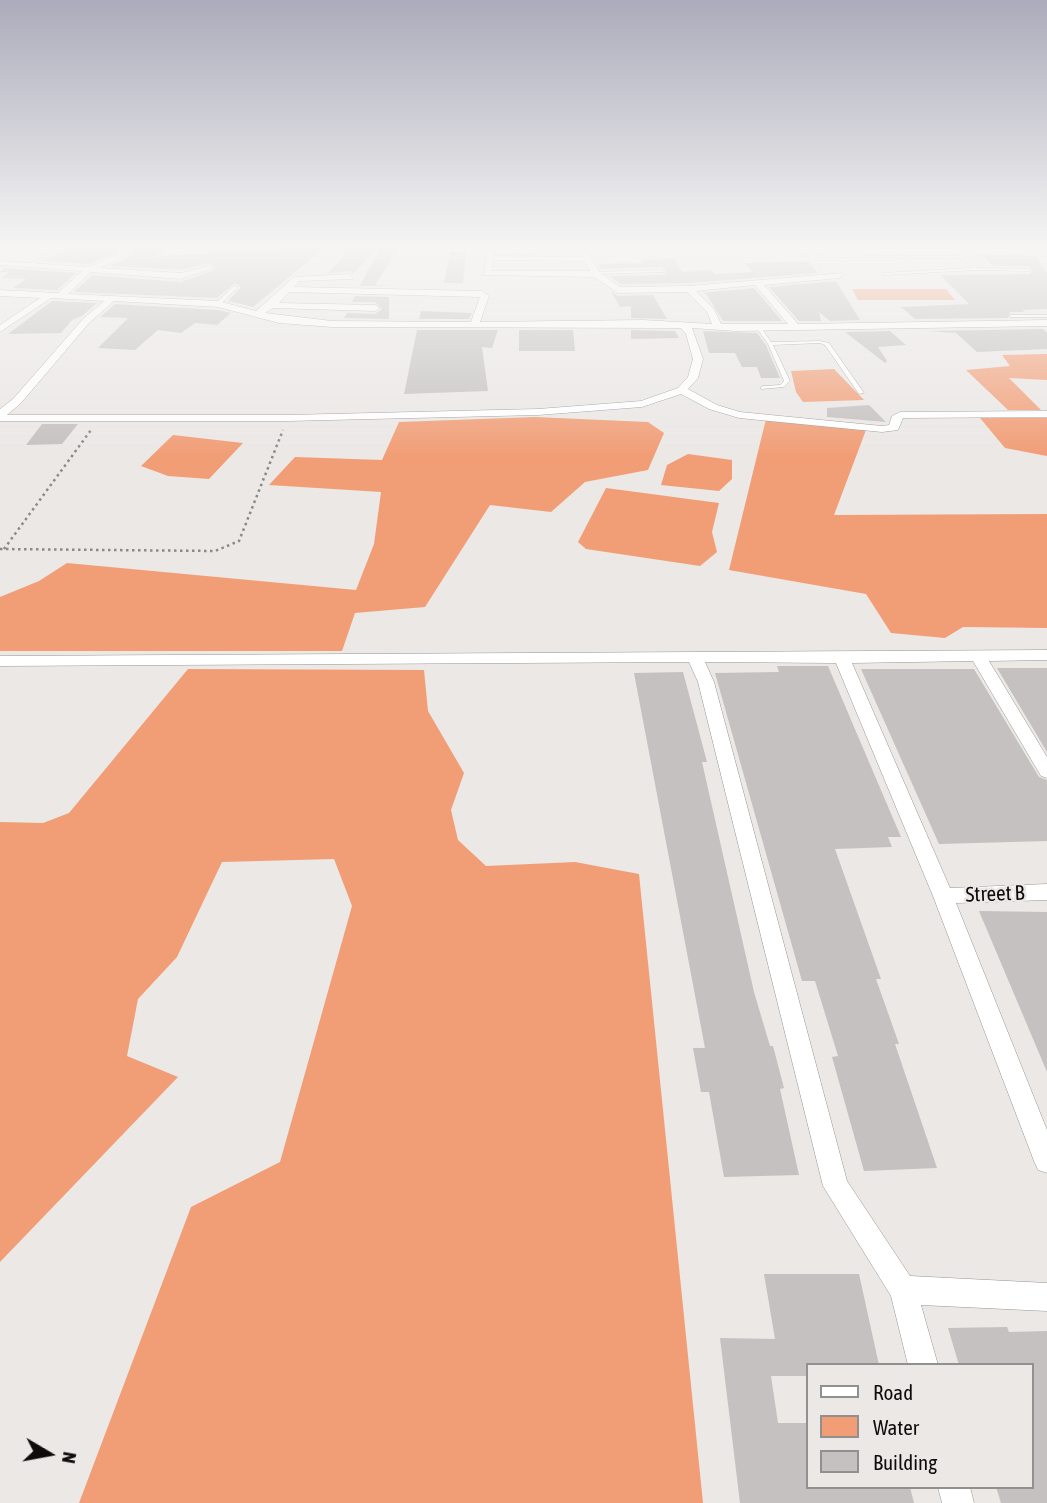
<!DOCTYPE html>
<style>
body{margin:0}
#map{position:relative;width:1047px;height:1503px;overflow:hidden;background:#ebe8e6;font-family:"Asap Condensed",sans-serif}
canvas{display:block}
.legend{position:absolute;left:806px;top:1363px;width:228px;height:126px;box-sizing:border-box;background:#ebe8e6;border:2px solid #92908e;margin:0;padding:9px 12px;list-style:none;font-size:21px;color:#0d0c0b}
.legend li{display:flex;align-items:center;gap:14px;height:35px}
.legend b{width:35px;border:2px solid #92908e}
.north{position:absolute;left:14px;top:1419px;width:70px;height:70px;-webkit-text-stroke:5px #ebe8e6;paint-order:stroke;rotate:100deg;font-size:19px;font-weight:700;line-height:28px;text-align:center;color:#0d0c0b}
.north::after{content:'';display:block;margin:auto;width:24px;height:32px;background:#0d0c0b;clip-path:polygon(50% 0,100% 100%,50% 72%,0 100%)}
</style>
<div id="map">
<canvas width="1047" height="1503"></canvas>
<ul class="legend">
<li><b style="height:9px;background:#fff"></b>Road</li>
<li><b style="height:19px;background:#f19e77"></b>Water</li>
<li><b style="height:19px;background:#c4c1c0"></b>Building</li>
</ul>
<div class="north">N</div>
</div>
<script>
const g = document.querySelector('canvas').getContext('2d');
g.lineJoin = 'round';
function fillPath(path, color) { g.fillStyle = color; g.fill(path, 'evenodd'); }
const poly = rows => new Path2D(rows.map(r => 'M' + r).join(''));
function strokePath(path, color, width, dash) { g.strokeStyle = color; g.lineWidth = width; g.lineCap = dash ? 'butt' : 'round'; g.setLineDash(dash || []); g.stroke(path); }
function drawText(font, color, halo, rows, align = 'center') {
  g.font = font + ' "Asap Condensed",sans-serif'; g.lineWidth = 5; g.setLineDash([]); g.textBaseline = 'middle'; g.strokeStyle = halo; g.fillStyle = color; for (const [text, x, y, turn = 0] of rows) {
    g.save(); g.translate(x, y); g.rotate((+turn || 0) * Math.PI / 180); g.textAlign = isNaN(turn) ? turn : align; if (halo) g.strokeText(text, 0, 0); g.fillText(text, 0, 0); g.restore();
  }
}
fillPath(poly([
 [852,289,946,289,955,300,858,300],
 [1047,354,1047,380,1009,378,1041,410,1008,410,966,370,1010,366,1002,355],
 [834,369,864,400,803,402,796,392,791,371],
 [535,417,648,422,664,433,648,470,585,482,551,512,490,505,425,607,355,613,342,651,0,651,0,597,39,581,67,563,356,590,374,544,381,492,269,485,295,457,382,460,399,422],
 [980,418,1047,418,1047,456,1005,448],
 [766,419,866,430,834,515,1047,514,1047,628,963,627,945,638,891,633,866,594,729,570],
 [173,435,243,443,209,479,168,476,141,466],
 [688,454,732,460,732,479,719,491,661,485,667,465],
 [606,488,719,503,712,532,717,552,700,566,586,549,578,542],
 [188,669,424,670,428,711,464,773,451,810,458,840,486,866,575,862,639,874,703,1503,79,1503,191,1207,280,1162,352,906,334,859,222,862,177,957,138,999,127,1056,178,1077,0,1262,0,822,43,823,69,813]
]), '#f19e77');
fillPath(poly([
 [74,245,174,245,153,257,212,252,273,252,279,248,279,245,319,245,323,249,253,307,228,301,241,287,235,283,217,298,74,292,92,275,181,282,214,270,215,267,208,263,181,270,110,266,133,255,134,251,130,246,89,264,45,261],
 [338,245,380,245,353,274,350,271,328,273,346,254],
 [381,245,401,245,375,285,390,286,360,286],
 [450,252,466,252,463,283,444,283],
 [980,254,1036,256,1047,273,1047,309,1022,310,1025,312,1010,312,1008,318,915,319,901,307,969,304,940,275,1029,274,1033,271,1029,266,993,266],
 [674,258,683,272,711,270,715,274,752,272,745,263,808,261,818,273,689,283,621,284,609,276,664,275,666,271,663,267,600,269,598,264,643,263,641,260],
 [5,268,76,273,57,290,13,288,26,279,1,278,9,272,0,272],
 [836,281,860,320,830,321,819,312,821,321,799,321,769,287],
 [754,288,782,321,723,321,706,294,702,293],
 [611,291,618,296,653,295,667,319,631,318,631,306,620,307],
 [355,296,389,297,389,319,344,318,347,313,375,314,382,309,375,302,352,302],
 [52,301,97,303,82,316,72,320,61,333,8,334],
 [115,304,218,310,231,313,217,325,195,323,181,333,158,330,135,350,98,348,128,318,100,317],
 [421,311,472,313,469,319,419,319],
 [1043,329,1047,333,1047,349,977,352,956,333,927,331],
 [417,330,498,330,492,348,482,347,488,391,404,394],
 [519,330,573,330,575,351,519,351],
 [631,330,675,331,679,338,631,339],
 [703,331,757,333,766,345,780,378,761,378,757,367,742,367,735,353,709,353],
 [890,331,906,345,878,347,887,361,885,363,845,332],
 [869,405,886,422,827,417,827,408],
 [42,424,78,424,62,444,26,445],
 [777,666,828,666,901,837,888,837,892,847,835,849,881,979,876,979,899,1044,895,1044,937,1168,864,1171,832,1057,838,1056,815,981,802,981,715,673,779,672],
 [997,668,1047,668,1047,752],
 [861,669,974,669,1039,777,1047,780,1047,841,939,844],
 [683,672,707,762,702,762,754,992,770,1046,773,1046,784,1088,780,1089,799,1175,724,1177,709,1092,701,1092,693,1048,705,1048,634,673],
 [979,911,1047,912,1047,1072],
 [764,1274,859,1274,879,1365,807,1365,807,1376,771,1376,778,1423,807,1423,807,1487,910,1487,914,1503,740,1503,720,1338,775,1339],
 [1007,1327,1009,1332,1047,1331,1047,1503,1001,1503,996,1487,1031,1487,1031,1365,959,1365,948,1328]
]), '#c4c1c0');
const lane = poly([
 [67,245,72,245,30,266,27,265,67,245],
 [322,245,326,245,326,246,323,247,322,245],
 [592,245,596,245,606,260,604,260,592,245],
 [950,245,954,245,977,268,1029,269,1031,270,1029,271,976,270,884,275,883,273,973,268,963,258,812,257,821,269,819,270,807,256,809,255,960,256,950,245],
 [663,270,664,272,595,274,593,273,595,272,663,270],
 [234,286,238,287,220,305,216,305,216,303,234,286],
 [1012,315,1047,315,1047,317,1010,317,1010,315,1012,315],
 [756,326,760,326,771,342,820,341,829,343,864,393,859,394,825,345,820,343,773,345,790,381,784,387,761,389,761,387,763,386,780,385,784,381,768,344,756,327,756,326]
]);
const street = poly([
 [197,245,274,245,277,247,273,249,205,249,197,245],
 [487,245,495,245,494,256,582,257,576,245,584,245,599,272,620,287,689,286,843,273,840,278,764,285,798,324,1047,320,1047,326,736,331,692,328,703,359,698,378,688,389,717,405,740,412,882,426,889,425,892,416,900,412,1047,411,1047,417,903,418,898,430,882,432,739,418,709,409,681,394,642,407,538,415,288,421,0,421,0,409,13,399,83,319,104,301,51,298,0,332,0,325,40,298,0,296,0,290,58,293,82,271,0,265,0,261,89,267,129,249,132,253,100,268,181,273,209,266,213,268,181,279,91,272,68,294,218,301,256,311,294,277,350,274,353,279,299,281,294,287,482,291,489,296,480,322,643,320,712,324,707,312,687,292,618,293,594,277,484,275,487,245],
 [493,260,585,261,590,271,492,271,493,260],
 [755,285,788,324,721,324,714,309,696,291,755,285],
 [289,292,480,297,471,322,332,321,265,313,273,308,375,311,380,308,375,305,279,303,289,292],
 [114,301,218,307,279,323,332,327,681,328,686,334,693,359,688,377,678,388,641,401,538,409,288,415,7,415,21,403,89,323,114,301],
 [1047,650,1047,660,989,661,1047,757,1047,778,1041,776,973,661,852,663,950,888,1047,884,1047,900,956,903,1047,1130,1047,1173,1038,1170,1034,1161,933,896,836,663,705,662,714,682,847,1181,910,1276,1047,1283,1047,1311,921,1305,938,1365,908,1365,891,1296,823,1186,698,682,689,662,0,666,0,656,1047,650],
 [938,1487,970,1487,974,1503,942,1503,938,1487]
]);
strokePath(lane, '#989593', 1);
strokePath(street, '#989593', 1);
strokePath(poly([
 [0,549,215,551,239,541,283,430],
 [4,549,91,430]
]), '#8c8988', 2.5, [2.5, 3.5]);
fillPath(lane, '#fff');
fillPath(street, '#fff');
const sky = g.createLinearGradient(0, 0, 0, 455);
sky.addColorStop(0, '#ababbb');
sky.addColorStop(0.54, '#f6f5f4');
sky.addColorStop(1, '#f6f5f400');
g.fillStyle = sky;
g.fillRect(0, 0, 1047, 455);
drawText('21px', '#0d0c0b', '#ebe8e6', [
 ["Street B",995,894,-2]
]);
</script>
